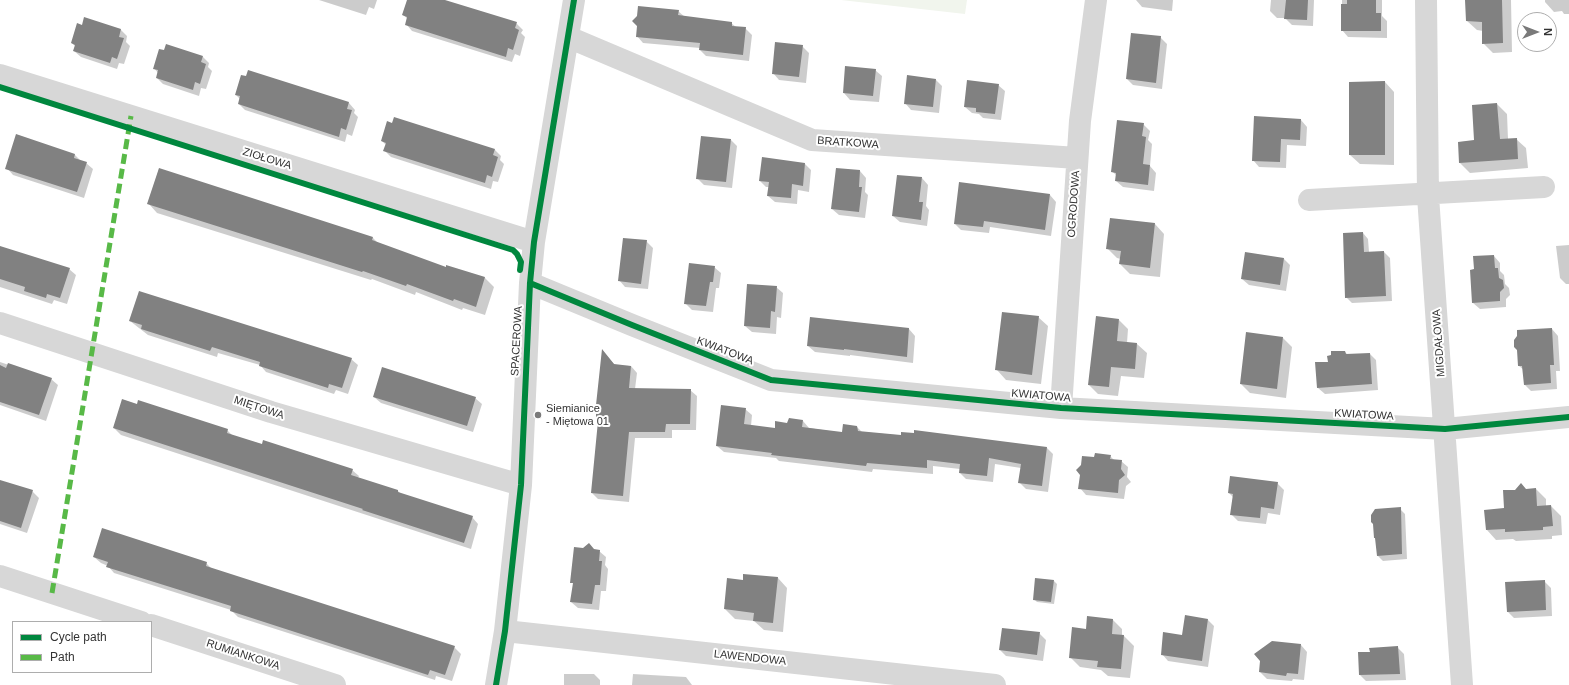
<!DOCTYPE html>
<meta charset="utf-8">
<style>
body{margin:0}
#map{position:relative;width:1569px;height:685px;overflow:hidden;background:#fff;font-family:Helvetica,sans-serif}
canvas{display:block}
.legend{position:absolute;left:12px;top:621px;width:140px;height:52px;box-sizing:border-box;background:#fff;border:1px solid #adadad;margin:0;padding:5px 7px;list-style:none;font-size:12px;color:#333}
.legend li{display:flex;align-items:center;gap:8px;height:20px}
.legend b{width:20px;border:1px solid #adadad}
.north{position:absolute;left:1517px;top:12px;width:40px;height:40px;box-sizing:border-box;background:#fff;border:1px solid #adadad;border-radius:50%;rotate:90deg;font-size:11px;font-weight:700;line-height:16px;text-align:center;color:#333}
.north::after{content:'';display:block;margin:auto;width:14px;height:18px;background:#7a7a7a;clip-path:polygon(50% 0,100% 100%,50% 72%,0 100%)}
</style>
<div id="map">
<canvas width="1569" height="685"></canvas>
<ul class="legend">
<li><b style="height:5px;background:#00873e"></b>Cycle path</li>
<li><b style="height:5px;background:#58b947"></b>Path</li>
</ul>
<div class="north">N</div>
</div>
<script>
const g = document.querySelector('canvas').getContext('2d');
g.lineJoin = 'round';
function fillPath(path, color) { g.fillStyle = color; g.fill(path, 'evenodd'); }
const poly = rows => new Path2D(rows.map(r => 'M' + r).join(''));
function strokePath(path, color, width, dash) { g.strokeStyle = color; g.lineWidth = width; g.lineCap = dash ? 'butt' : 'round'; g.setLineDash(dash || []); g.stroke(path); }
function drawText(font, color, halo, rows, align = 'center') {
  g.font = font + ' Helvetica,sans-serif'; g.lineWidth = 4; g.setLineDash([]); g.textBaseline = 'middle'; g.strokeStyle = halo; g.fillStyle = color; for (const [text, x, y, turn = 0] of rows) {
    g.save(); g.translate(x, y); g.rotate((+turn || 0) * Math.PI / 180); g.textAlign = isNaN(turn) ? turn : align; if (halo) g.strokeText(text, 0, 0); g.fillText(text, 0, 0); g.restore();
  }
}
fillPath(poly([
 [841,0,967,0,965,14]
]), '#f1f5ed');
fillPath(poly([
 [319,0,377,0,374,9,369,7,366,15],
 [408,0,442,0,516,23,523,30,521,33,525,37,520,56,515,54,512,62,412,31,406,24,408,19,403,15],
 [1136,0,1173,0,1172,11,1142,7],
 [1271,0,1314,0,1313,26,1292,25,1285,18,1277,18,1270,11],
 [1342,0,1382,0,1382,16,1387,21,1387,38,1348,37,1342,30],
 [1466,0,1511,0,1512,52,1493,53,1483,43,1483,31,1477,30,1467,21],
 [1545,0,1569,0,1569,14,1564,14,1562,11,1554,12,1545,2],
 [678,11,685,17,731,23,736,27,745,28,752,35,749,61,706,56,700,50,700,48,643,43,637,36,638,26],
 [83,26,121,30,127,36,126,42,130,46,124,64,119,63,117,69,81,57,74,51,76,47,72,43],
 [1160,37,1167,44,1162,89,1133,85,1127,79],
 [802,46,809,53,806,83,779,80,773,73],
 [203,57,209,63,208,67,212,71,206,89,201,88,199,96,163,84,157,78,158,73,154,68],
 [875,70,882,76,879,102,850,100,844,93],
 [249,71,349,103,355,110,354,113,358,117,352,136,347,134,345,142,245,110,239,104,240,99,236,95,247,78],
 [936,80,942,86,939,113,911,110,905,103],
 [1385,82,1394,92,1394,165,1360,164,1350,155],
 [998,85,1005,91,1001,120,983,118,979,114,972,113,965,107],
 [1497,104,1507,114,1508,139,1516,139,1526,148,1528,168,1470,173,1460,163,1459,142,1475,141],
 [1301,120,1307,127,1306,146,1287,145,1286,168,1259,167,1253,160],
 [1143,124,1150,131,1148,140,1152,144,1150,166,1156,173,1154,191,1123,187,1116,181,1117,176,1112,171],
 [17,135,75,155,81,161,86,163,93,169,84,198,13,175,7,168],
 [731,140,737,146,732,188,704,185,697,178],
 [382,141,495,150,501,156,500,160,504,164,498,182,493,181,491,189,391,157,384,150,386,145],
 [805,164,811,170,809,192,798,190,797,204,775,202,768,196,769,187,766,187,760,181],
 [159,169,373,238,378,243,446,268,447,266,485,278,494,287,485,315,463,308,462,310,416,292,415,295,372,279,371,280,157,213,149,204],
 [837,169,860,171,866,178,865,192,868,195,865,218,839,215,832,209],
 [922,178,928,185,926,206,929,210,927,226,900,222,893,216],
 [1050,195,1056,202,1051,236,990,227,989,233,961,230,955,224],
 [1155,224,1164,234,1160,277,1130,274,1120,264,1121,259,1117,258,1107,248],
 [1363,233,1368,239,1369,252,1384,252,1390,258,1392,301,1352,303,1346,297],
 [646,241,653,248,648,289,625,287,619,280],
 [1569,245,1569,284,1566,284,1560,278,1556,246],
 [0,247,69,269,76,275,67,304,54,300,52,304,0,287],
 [1494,256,1500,263,1500,271,1504,275,1505,284,1509,288,1510,295,1506,299,1506,307,1480,309,1473,303,1475,270],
 [1284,259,1290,265,1286,291,1249,285,1242,279],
 [714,267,721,273,719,288,716,288,713,312,692,310,685,303],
 [776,287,783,293,781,318,777,317,776,334,752,332,745,326],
 [1038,317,1048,326,1041,384,1006,380,997,370],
 [1119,320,1128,329,1127,343,1137,344,1147,353,1144,378,1121,376,1118,396,1098,394,1089,385],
 [130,321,351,359,358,365,348,394,336,390,334,394,266,372,260,365,218,353,217,357,148,335],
 [909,329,915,336,913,363,850,355,850,356,815,352,808,346],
 [1552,329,1558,336,1560,371,1556,371,1557,389,1531,391,1525,385,1524,370,1519,366],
 [1283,338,1292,347,1286,398,1250,393,1241,384],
 [603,352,615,365,631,366,637,373,635,389,690,390,697,396,696,430,672,430,672,438,635,438,629,502,598,499,592,493,599,422,597,420],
 [1345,352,1348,355,1370,354,1376,360,1378,390,1325,394,1318,388,1329,363],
 [0,362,51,379,58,385,46,421,0,405],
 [374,397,475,398,482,404,473,432,381,403],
 [138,405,227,430,233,436,352,470,359,476,358,478,398,491,401,494,472,517,478,524,471,549,121,435,114,428],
 [745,409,752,415,751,426,775,429,788,424,803,421,809,428,843,433,857,427,862,432,1047,448,1053,454,1048,492,1026,489,1019,482,1021,468,995,464,993,482,966,479,960,473,960,469,933,466,933,474,873,469,872,472,779,461,776,458,724,452,717,446],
 [1110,456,1114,460,1121,461,1128,467,1127,477,1131,482,1126,486,1124,499,1086,495,1080,488,1095,458],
 [0,481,32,491,39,498,27,533,0,524],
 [1277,483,1284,490,1280,515,1268,513,1266,524,1238,521,1231,514,1234,498,1229,493],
 [1536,489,1546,499,1546,506,1551,506,1561,516,1562,535,1552,536,1552,539,1516,541,1513,539,1496,540,1487,530,1505,509,1515,491],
 [1400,509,1405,514,1407,559,1383,561,1378,556],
 [595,550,599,551,606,557,605,565,608,569,606,591,601,591,599,610,578,608,571,602,574,584,571,582],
 [94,557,206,563,212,569,454,647,461,654,452,681,436,676,435,680,238,617,231,610,114,573,108,566,101,563],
 [778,578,787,588,783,632,764,630,754,621,735,619,725,609,744,581],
 [1054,581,1057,584,1054,604,1037,602,1034,599],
 [1544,581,1551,588,1552,616,1514,618,1508,612],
 [1113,620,1122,629,1122,636,1124,636,1134,646,1130,678,1108,676,1101,670,1080,667,1070,657,1087,630],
 [1208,620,1214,626,1208,667,1168,661,1162,654,1183,637],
 [1039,633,1046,640,1043,661,1006,656,1000,650],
 [1301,645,1307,652,1304,680,1293,679,1292,681,1267,679,1260,672],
 [1397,647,1404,654,1406,680,1366,681,1360,675,1371,653],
 [564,674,594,674,600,680,600,685,564,685],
 [633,674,686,677,692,685,632,685]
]), '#0003');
fillPath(poly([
 [407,0,445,0,517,22,515,28,519,30,513,50,508,48,506,57,405,25,407,17,402,15],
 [1286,0,1308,0,1307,20,1284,19],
 [1347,0,1376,0,1376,13,1381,13,1381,31,1341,31,1341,4,1347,4],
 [1465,0,1502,0,1503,43,1482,44,1482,22,1466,21],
 [638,6,679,10,678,15,732,22,732,26,746,27,743,55,699,50,700,43,636,37,637,26,632,21,637,16],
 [84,17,121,29,119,37,124,38,117,59,112,57,110,63,73,51,75,45,71,43,77,23,82,25],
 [1131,33,1161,36,1156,83,1126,79],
 [775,42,803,45,799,77,772,74],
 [166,44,203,56,201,62,206,64,200,84,195,82,193,90,156,78,158,70,153,69,159,49,164,50],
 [845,66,876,69,873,96,843,93],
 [248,70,349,102,347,109,352,110,346,130,341,128,339,137,238,104,240,96,235,95,241,75,246,76],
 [907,75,936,79,933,107,904,104],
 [967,80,999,84,995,114,976,112,976,108,964,107],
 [1385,81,1385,155,1349,155,1349,82],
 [1497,103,1500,139,1517,138,1518,159,1459,163,1458,142,1474,140,1472,105],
 [1254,116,1301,119,1300,140,1281,139,1280,162,1252,161],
 [394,117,495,149,493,155,498,157,492,177,487,175,485,183,383,151,386,143,381,141,387,121,392,123],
 [1117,120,1144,123,1142,136,1146,137,1143,164,1150,165,1148,185,1115,181,1116,173,1111,172],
 [16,134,75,154,74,158,87,162,77,192,5,169],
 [701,136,731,139,726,182,696,179],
 [762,157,805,163,803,186,792,184,791,198,767,196,769,182,759,181],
 [159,168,373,237,372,240,446,267,446,265,485,277,476,307,454,299,453,301,407,284,406,286,363,271,362,272,147,204],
 [836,168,860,170,859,187,862,187,859,212,831,209],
 [897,175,922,177,919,202,923,202,921,220,892,216],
 [959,182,1050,194,1045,230,984,221,983,227,954,224],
 [1110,218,1155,223,1150,268,1119,264,1121,251,1106,249],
 [1363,232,1364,252,1384,251,1386,296,1345,298,1343,233],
 [623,238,647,240,641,284,618,281],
 [0,246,70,268,60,298,47,294,46,298,24,291,25,287,0,279],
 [1245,252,1284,258,1280,285,1241,279],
 [1494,255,1495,268,1498,268,1499,278,1503,280,1504,288,1500,292,1500,301,1472,303,1470,270,1474,269,1473,256],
 [689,263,715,266,713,282,710,282,706,306,684,304],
 [747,284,777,286,775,312,771,311,770,328,744,326],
 [139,291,352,358,342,388,329,384,328,388,259,366,260,362,212,347,210,351,141,329,142,325,129,321],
 [1002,312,1039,316,1032,375,995,370],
 [1096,316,1119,319,1117,341,1137,343,1135,369,1111,367,1109,387,1088,385],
 [810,317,909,328,907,357,844,349,844,350,807,346],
 [1552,328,1554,365,1550,365,1551,383,1524,385,1522,366,1518,366,1517,350,1514,347,1514,340,1517,336,1517,330],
 [1246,332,1283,337,1277,389,1240,384],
 [602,349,614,364,631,366,629,388,691,389,690,424,666,424,665,432,629,432,623,496,591,493,598,421,596,420,596,405],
 [1331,351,1345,351,1346,354,1370,353,1372,384,1317,388,1315,362,1328,362,1327,356,1331,355],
 [8,363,52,378,39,415,0,402,0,365,6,368],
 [382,367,476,397,467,426,373,397],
 [122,399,137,404,138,400,228,429,227,433,262,444,263,440,353,469,351,475,398,490,398,492,473,516,464,543,362,510,363,509,113,428],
 [721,405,746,408,744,424,775,428,775,421,787,423,789,418,803,420,802,427,842,432,843,424,857,426,858,431,901,435,901,432,914,433,914,430,1047,447,1042,486,1018,483,1021,464,989,458,987,476,959,473,960,464,927,460,927,468,867,463,866,466,771,455,772,453,716,446],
 [1095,453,1111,455,1110,459,1122,460,1121,469,1125,475,1119,480,1118,493,1078,489,1080,475,1076,470,1081,465,1082,456,1094,457],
 [1230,476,1278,482,1274,509,1261,507,1260,518,1230,515,1233,494,1228,493],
 [0,480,33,490,21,528,0,521],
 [1521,483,1526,489,1536,488,1537,506,1551,505,1553,526,1543,527,1543,530,1505,532,1505,529,1486,530,1484,510,1504,508,1503,490,1515,490],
 [1401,507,1402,554,1377,556,1375,538,1374,538,1373,524,1371,522,1371,515,1375,509],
 [102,528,207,562,206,566,455,646,445,675,430,670,428,675,230,611,231,606,106,567,108,562,93,557],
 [589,543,594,549,600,550,599,561,602,561,600,585,595,585,592,604,570,602,573,583,570,583,574,547,583,548],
 [743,574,778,577,773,623,753,621,754,613,724,609,727,578,743,580],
 [1035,578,1054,580,1051,602,1033,600],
 [1545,580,1546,610,1507,612,1505,582],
 [1185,615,1208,619,1202,661,1161,655,1163,632,1182,635],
 [1087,616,1113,619,1112,634,1124,635,1121,669,1097,667,1098,661,1069,658,1072,627,1086,629],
 [1002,628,1040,632,1037,655,999,650],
 [1272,641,1301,644,1298,674,1287,673,1286,676,1259,672,1260,661,1254,654],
 [1398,646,1400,674,1359,675,1358,652,1370,652,1369,648]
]), '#818181');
strokePath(poly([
 [1426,0,1428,196,1462,685],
 [568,37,812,140,1077,158],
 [0,75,534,242],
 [1309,200,1544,187],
 [530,283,632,325,771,380,1061,408,1445,429,1569,417],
 [0,323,271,412,521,485],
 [1061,408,1080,121,1096,0],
 [0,576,141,622],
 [151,625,335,685],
 [505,631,995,685],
 [496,685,505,631,521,485,530,283,534,242,574,0]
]), '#d7d7d7', 22);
strokePath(poly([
 [52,593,131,116]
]), '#58b947', 5, [10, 5]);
strokePath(poly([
 [0,87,513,250,517,254,521,262,520,270],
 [530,283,632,325,771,380,1061,408,1445,429,1569,417],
 [496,685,505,631,521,485,530,283,534,242,574,0]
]), '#00873e', 6);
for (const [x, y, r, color] of [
 [538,415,4,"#7a7a7a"]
]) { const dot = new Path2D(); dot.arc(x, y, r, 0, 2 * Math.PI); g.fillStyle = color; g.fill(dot); strokePath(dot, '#fff', 1.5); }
drawText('11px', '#333', '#fff', [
 ["BRATKOWA",848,143,4],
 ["ZIOŁOWA",267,159,17],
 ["OGRODOWA",1074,204,-86],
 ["SPACEROWA",517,341,-87],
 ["MIGDAŁOWA",1439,343,-94],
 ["KWIATOWA",725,351,21],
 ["KWIATOWA",1041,396,5],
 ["MIĘTOWA",259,408,18],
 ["KWIATOWA",1364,415,3],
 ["RUMIANKOWA",243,655,18],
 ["LAWENDOWA",750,658,6]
]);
drawText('11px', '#333', '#fff', [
 ["Siemianice",546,409],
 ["- Miętowa 01",546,422]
], 'left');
</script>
